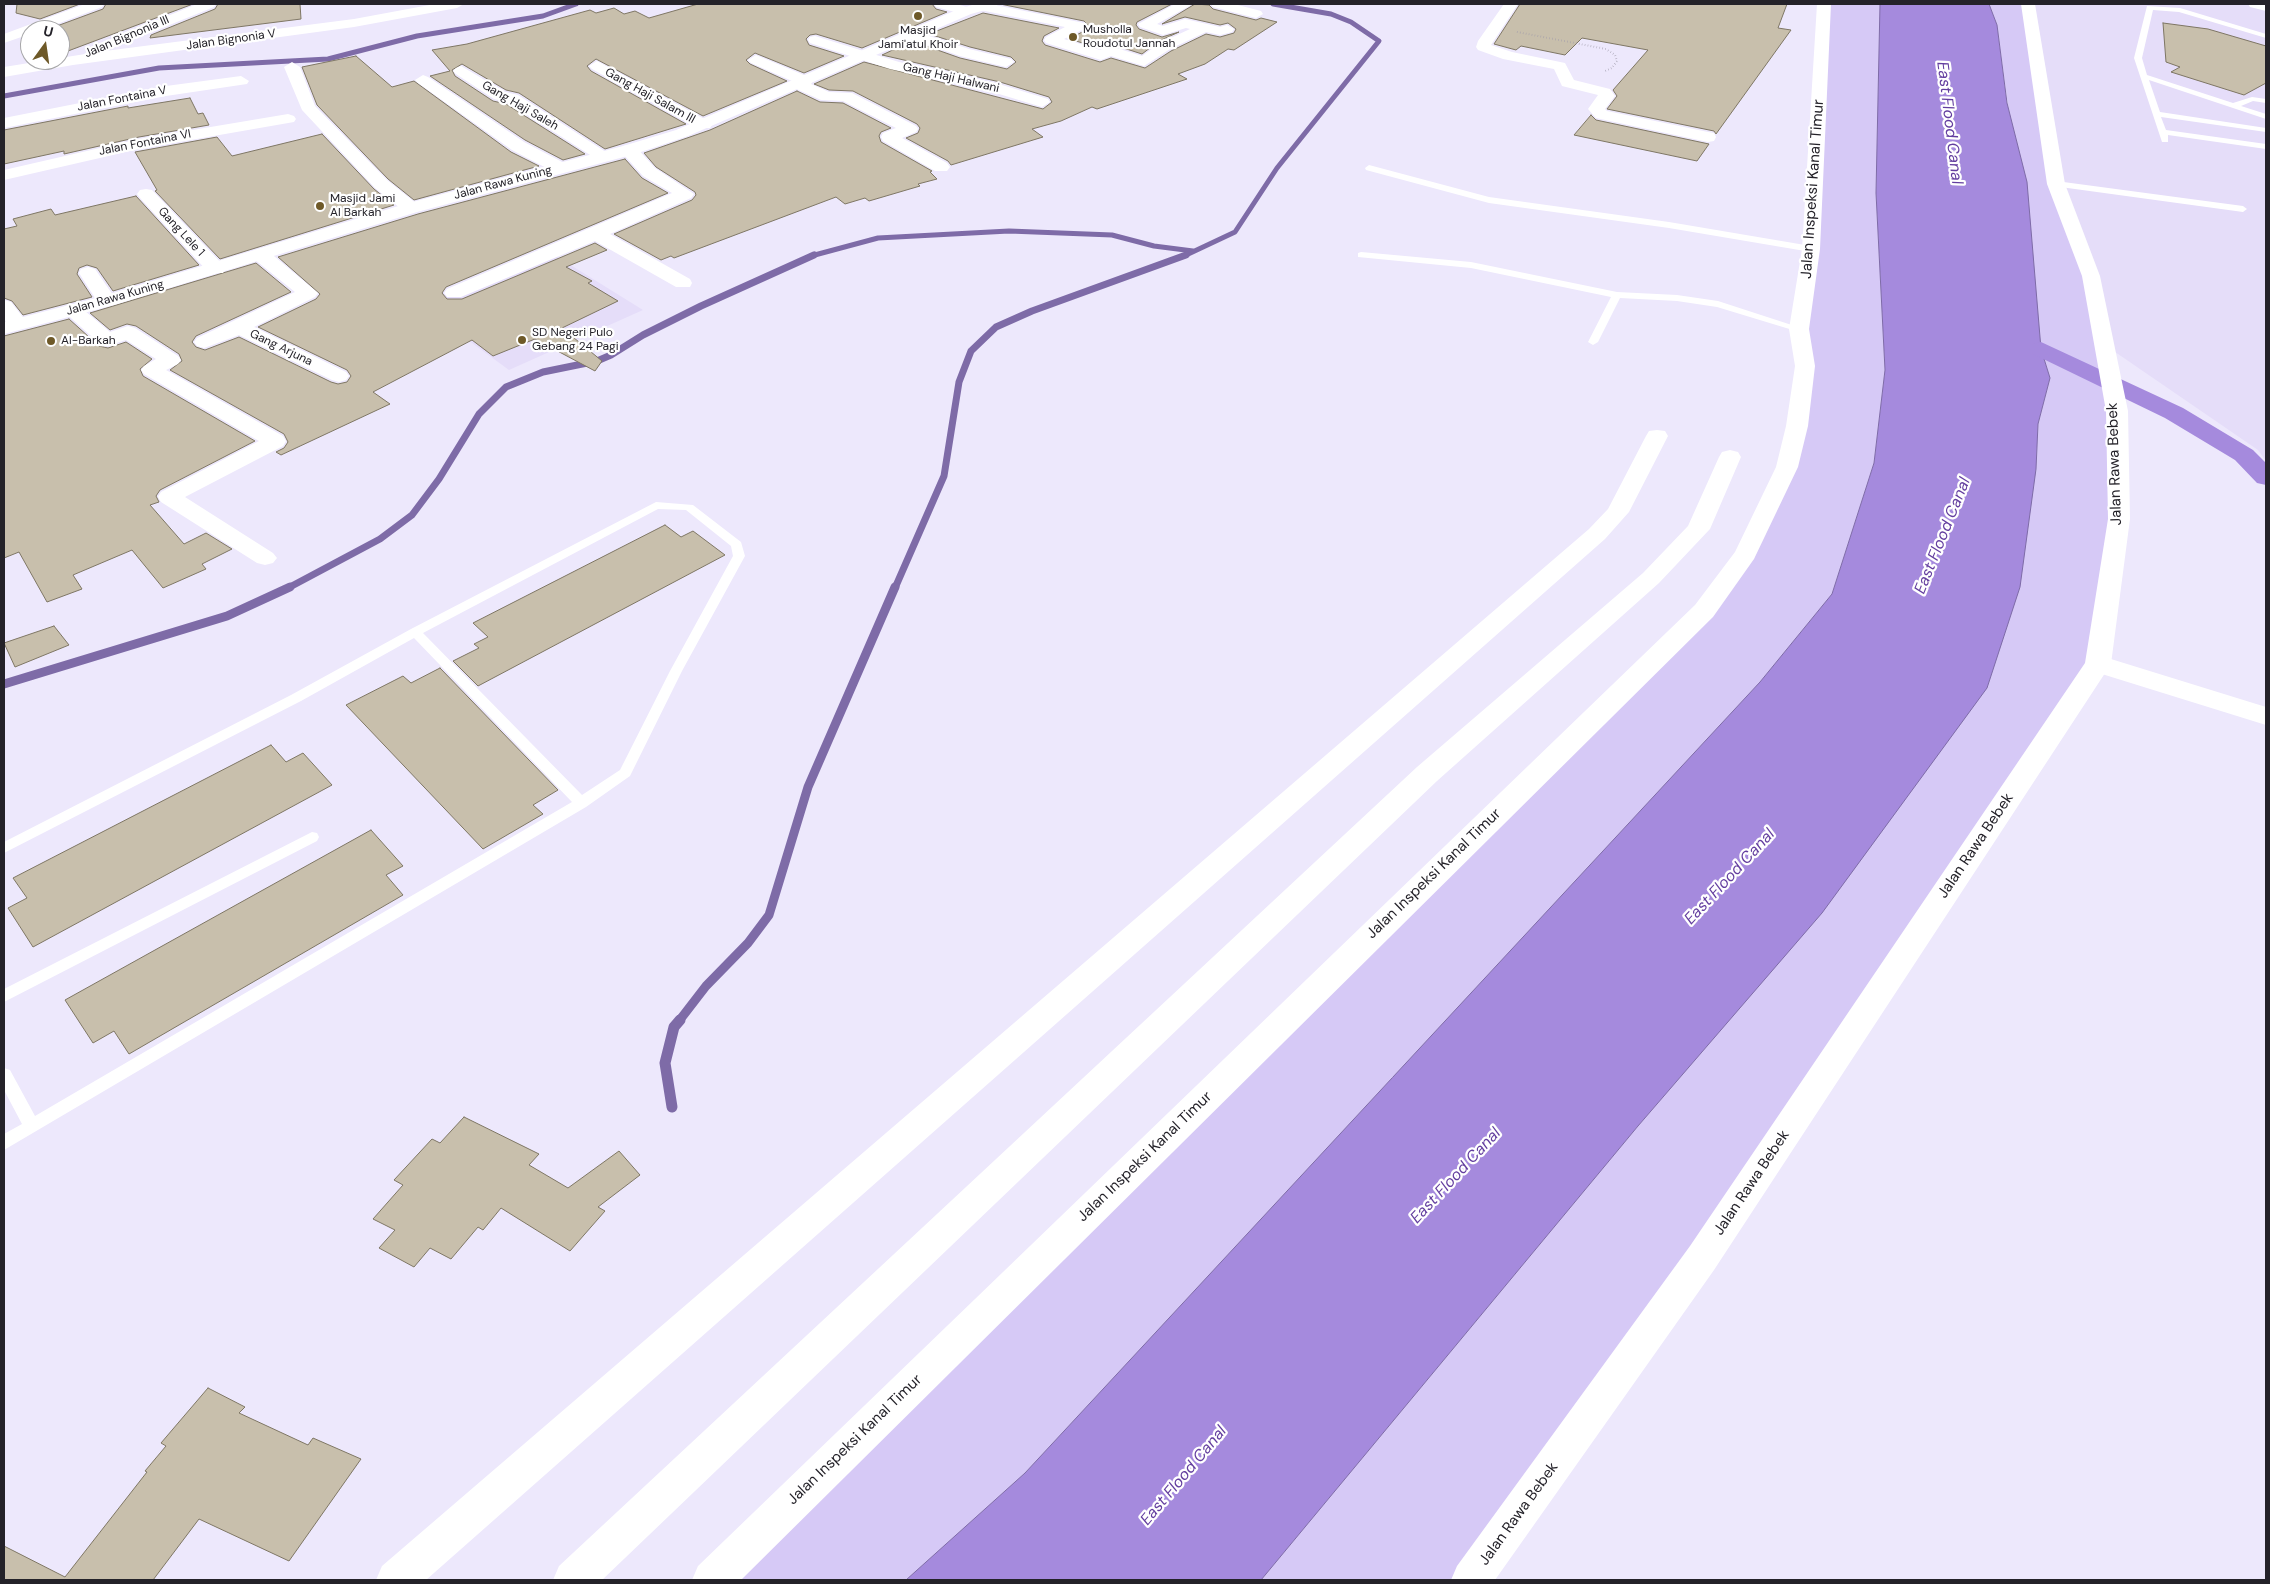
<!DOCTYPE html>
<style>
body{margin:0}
#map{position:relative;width:2270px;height:1584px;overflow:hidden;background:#ede8fc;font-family:"DM Sans",sans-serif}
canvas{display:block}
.frame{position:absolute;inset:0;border:5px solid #242229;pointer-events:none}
.north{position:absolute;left:20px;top:20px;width:50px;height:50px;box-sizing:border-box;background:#fff;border:1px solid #a7a7a9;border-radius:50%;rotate:14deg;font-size:14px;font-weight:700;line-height:20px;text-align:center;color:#242229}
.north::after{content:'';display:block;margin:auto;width:18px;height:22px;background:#6e5928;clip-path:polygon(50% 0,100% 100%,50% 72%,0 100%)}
</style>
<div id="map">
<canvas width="2270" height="1584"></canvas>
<div class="frame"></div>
<div class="north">U</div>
</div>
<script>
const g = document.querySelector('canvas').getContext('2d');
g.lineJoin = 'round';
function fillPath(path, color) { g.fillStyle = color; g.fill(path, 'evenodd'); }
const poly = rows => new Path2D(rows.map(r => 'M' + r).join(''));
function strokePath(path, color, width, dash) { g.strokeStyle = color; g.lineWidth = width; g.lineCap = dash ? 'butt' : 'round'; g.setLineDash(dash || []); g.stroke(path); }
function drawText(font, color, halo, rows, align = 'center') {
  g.font = font + ' "DM Sans",sans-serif'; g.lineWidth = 4.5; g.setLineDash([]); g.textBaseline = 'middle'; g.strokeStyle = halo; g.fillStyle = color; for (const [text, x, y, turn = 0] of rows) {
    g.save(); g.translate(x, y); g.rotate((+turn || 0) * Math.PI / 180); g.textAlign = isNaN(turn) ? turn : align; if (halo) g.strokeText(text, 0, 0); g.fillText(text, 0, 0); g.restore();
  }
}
fillPath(poly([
 [2029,4,2266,4,2266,461,2258,450,2102,343,2056,184],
 [548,251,643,310,509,370,417,303]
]), '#e5ddf9');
fillPath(poly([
 [1824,4,1880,4,1876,193,1885,370,1874,463,1832,594,1760,682,1025,1473,906,1580,712,1580,1704,611,1746,554,1794,438],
 [1989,4,2028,4,2056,184,2091,276,2117,411,2098,664,1956,877,1467,1580,1261,1580,1638,1126,1830,901,2036,469,2038,424,2050,378,2041,349,1997,25]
]), '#d6c9f6');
const water = poly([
 [1880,4,1989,4,1997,25,2007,103,2027,182,2041,349,2050,378,2038,424,2036,469,2020,587,1987,688,1822,913,1638,1126,1261,1580,906,1580,1025,1473,1760,682,1832,594,1874,463,1885,370,1876,193,1880,4]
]);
fillPath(water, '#a58add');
strokePath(water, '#7e6ba7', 1);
strokePath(poly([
 [4,96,159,68,328,59,417,36,543,16,576,4],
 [811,256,878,238,1009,231,1112,235,1154,246,1193,251],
 [1184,256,1235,232,1277,168,1379,41,1351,22,1331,14,1273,4]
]), '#7e6ba7', 5);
strokePath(poly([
 [288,588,380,539,412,515,439,479,479,414,506,387,543,372,597,361,611,355,643,335,701,306,814,255],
 [895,588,944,476,959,382,971,351,996,327,1032,311,1186,255]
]), '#7e6ba7', 7);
strokePath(poly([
 [4,684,227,616,290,587],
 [679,1021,706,986,748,943,769,915,808,787,895,587]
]), '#7e6ba7', 9);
strokePath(poly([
 [672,1107,665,1063,674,1027,680,1020]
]), '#7e6ba7', 11);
fillPath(poly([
 [2041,342,2183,408,2253,450,2266,463,2266,485,2257,483,2235,460,2165,418,2033,354,2029,349,2033,344,2041,342]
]), '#a58add');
const building = poly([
 [17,4,80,4,40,19,16,13,17,4],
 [106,4,193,4,68,51,60,48,60,30,46,30,103,9,106,4],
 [218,4,300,4,301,19,150,38,151,35,215,9,218,4],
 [698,4,932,4,936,9,947,12,862,48,816,34,810,35,806,39,809,45,844,56,804,73,755,53,746,60,750,64,787,81,703,116,596,59,587,66,591,71,686,124,605,149,519,93,506,90,462,64,452,70,455,76,493,101,506,104,585,154,563,160,525,140,430,76,450,71,432,50,467,44,590,10,596,13,614,8,624,14,635,11,649,18,698,4],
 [1000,4,1172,4,1137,22,1136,25,1139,29,1162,37,1179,32,1159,41,1142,54,1111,44,1100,48,1069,39,1086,30,1088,25,1084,21,1000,4],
 [1195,4,1209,5,1213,9,1256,20,1261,18,1277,22,1234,50,1228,49,1205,64,1178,74,1187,79,1097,109,1092,107,1061,121,1032,129,1043,137,951,165,948,161,906,138,918,133,920,128,917,124,853,91,829,90,814,84,864,62,1043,109,1052,102,1049,97,1000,82,882,55,912,41,960,58,1007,69,1016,62,1011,57,970,47,929,34,983,13,1059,28,1044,36,1042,41,1045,45,1100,62,1111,58,1145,68,1171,51,1206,34,1220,37,1234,33,1236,29,1228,23,1220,25,1185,17,1162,24,1195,4],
 [1520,4,1787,4,1778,28,1791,30,1716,134,1714,131,1607,109,1617,96,1613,90,1648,50,1582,38,1565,55,1521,46,1516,50,1494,44,1520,4],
 [2163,23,2208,29,2266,46,2266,83,2244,95,2171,72,2180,67,2166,62,2163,23],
 [356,56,392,87,414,81,511,152,539,166,414,200,388,179,317,105,302,67,356,56],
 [797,91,820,102,843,103,891,128,881,132,879,136,881,142,932,171,930,172,937,179,918,184,920,186,869,201,865,198,845,204,836,197,674,258,671,256,661,260,614,234,692,200,696,195,695,192,656,167,644,153,710,130,797,91],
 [190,98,198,114,203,113,209,125,139,137,64,154,64,151,4,164,4,130,128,106,128,108,190,98],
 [1591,115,1596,120,1709,144,1697,161,1574,135,1591,115],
 [322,134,374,189,394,205,220,259,155,191,157,190,135,152,217,137,232,156,322,134],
 [625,159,642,178,668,193,446,287,442,293,447,299,462,299,595,243,607,250,566,267,592,281,588,283,618,301,562,328,602,361,595,371,535,339,493,356,472,340,373,392,390,404,281,455,276,452,284,448,288,442,284,434,170,370,182,361,179,354,136,326,127,324,110,330,90,313,256,263,291,292,196,336,192,342,196,347,205,350,239,337,331,382,338,384,347,382,351,376,347,370,258,327,316,299,320,294,278,257,418,214,625,159],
 [136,196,199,265,113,291,97,268,87,265,79,268,77,274,92,297,23,315,12,301,4,298,4,229,17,226,13,219,51,209,55,215,136,196],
 [69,319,99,346,108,348,126,342,152,359,140,369,143,376,255,441,160,490,156,496,159,502,150,505,184,544,206,533,232,549,202,564,206,569,163,588,132,550,73,575,82,589,47,602,19,552,4,558,4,336,69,319],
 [665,525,681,537,693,531,725,555,478,686,453,661,479,648,474,644,488,637,473,623,665,525],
 [54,626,69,645,15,667,4,643,54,626],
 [440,668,558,790,533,805,543,814,483,849,346,705,403,676,411,683,440,668],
 [271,745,286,762,303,753,332,785,33,947,8,908,27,898,13,878,271,745],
 [371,830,403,866,386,875,403,895,129,1054,114,1031,93,1043,65,1000,371,830],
 [464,1117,539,1154,529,1165,568,1188,619,1151,640,1175,598,1207,605,1211,570,1251,501,1208,483,1230,478,1227,451,1259,430,1248,414,1267,379,1248,395,1230,373,1219,403,1185,394,1180,432,1139,440,1143,464,1117],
 [208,1388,245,1407,239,1413,308,1445,313,1438,361,1459,289,1561,199,1519,153,1580,4,1580,4,1546,65,1577,147,1472,145,1471,166,1446,161,1443,208,1388]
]);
fillPath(building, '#c8bfac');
strokePath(building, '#7e7664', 1);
strokePath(poly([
 [1517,32,1606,49,1615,55,1617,61,1612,68,1605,71]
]), '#9f9baa', 2, [0.5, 2.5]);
fillPath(poly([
 [2147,6,2180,8,2266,34,2266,38,2179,12,2153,10,2142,58,2147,75,2233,103,2252,97,2266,99,2266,103,2253,101,2241,106,2266,114,2266,119,2149,80,2160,112,2266,128,2266,132,2161,117,2166,130,2266,144,2266,149,2168,135,2168,142,2162,142,2134,58,2147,6],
 [1369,165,1489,197,1669,222,1811,246,1816,249,1811,252,1669,228,1489,203,1366,170,1365,168,1369,165],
 [2056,181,2243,206,2247,209,2243,212,2053,186,2053,182,2056,181],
 [1361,252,1471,262,1617,292,1677,295,1718,301,1804,329,1796,331,1717,307,1677,301,1620,298,1598,342,1593,345,1588,342,1611,297,1471,268,1358,257,1358,253,1361,252],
 [656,502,693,505,741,542,745,556,682,671,630,776,586,807,4,1150,4,1134,22,1124,4,1090,4,1068,10,1070,35,1116,572,802,414,638,301,701,4,853,4,842,291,695,411,629,656,502],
 [658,509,686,510,731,546,733,556,670,671,620,770,582,795,423,633,658,509],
 [312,832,317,833,319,837,317,841,4,1002,4,989,312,832]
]), '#fff');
fillPath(poly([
 [85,4,104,4,102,7,41,30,30,30,30,34,4,43,4,34,85,4],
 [197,4,216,4,214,7,105,51,354,19,435,4,464,4,457,8,354,27,73,65,4,77,4,67,104,51,97,47,99,44,197,4],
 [934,4,956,4,971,8,973,11,966,15,936,7,934,4],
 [974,4,990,4,1084,23,1086,26,1084,29,1064,39,1100,50,1110,46,1142,56,1160,43,1190,29,1186,28,1163,35,1140,27,1138,24,1175,4,1193,4,1157,24,1163,26,1185,19,1220,27,1227,25,1234,29,1232,32,1220,35,1206,32,1170,49,1144,66,1111,56,1101,60,1046,43,1044,40,1046,37,1065,27,975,9,973,6,974,4],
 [1211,4,1234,4,1261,11,1263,14,1256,18,1213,7,1211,4],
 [1504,4,1518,4,1491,45,1512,52,1565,63,1574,80,1610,89,1615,96,1605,109,1607,111,1708,132,1714,133,1716,137,1714,141,1708,142,1596,118,1588,109,1598,95,1562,86,1554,69,1503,59,1478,50,1476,47,1478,41,1504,4],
 [911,30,969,49,1011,59,1014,62,1006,67,960,56,906,37,904,34,911,30],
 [815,36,899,62,999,84,1048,99,1050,102,1042,107,989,91,890,69,810,43,808,40,810,37,815,36],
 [756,55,811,78,813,81,811,84,829,92,852,93,916,126,918,129,916,132,902,138,947,163,950,167,947,171,935,171,883,141,881,137,883,133,896,128,843,101,821,100,792,87,790,84,792,81,751,63,748,60,756,55],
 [597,61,710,122,712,125,710,128,698,128,592,69,589,66,597,61],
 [292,62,300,67,315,106,387,180,417,204,420,208,417,212,405,212,375,188,302,110,284,67,292,62],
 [461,66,505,92,518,95,612,156,610,160,604,161,598,160,507,102,494,99,456,74,453,71,456,68,461,66],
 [423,75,428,77,524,142,566,164,569,168,566,172,554,172,512,150,418,83,415,80,423,75],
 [241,76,249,81,247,84,166,96,4,128,4,118,166,86,241,76],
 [288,114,294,116,296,119,294,122,139,149,4,180,4,170,139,139,288,114],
 [629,145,635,146,655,168,694,194,691,198,610,234,690,279,692,283,690,287,676,287,595,241,461,297,447,297,444,293,447,289,672,193,643,176,623,154,621,150,623,146,629,145],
 [146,189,152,190,223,265,225,269,223,273,209,273,140,198,137,194,140,190,146,189],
 [261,249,268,251,318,293,315,297,254,327,346,372,349,376,346,380,339,382,332,380,239,335,204,348,197,346,194,342,197,338,295,292,254,259,252,255,254,251,261,249],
 [88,267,95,269,117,301,114,305,100,305,97,301,79,273,81,269,88,267],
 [4,300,11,302,25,320,28,324,25,328,11,328,4,319,4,300],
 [72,304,79,306,110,332,128,326,135,328,178,356,181,360,178,364,166,370,283,436,286,441,283,446,185,497,273,553,277,558,273,563,265,565,257,563,161,502,158,497,161,492,259,441,144,374,141,370,144,366,156,359,126,340,107,346,100,344,62,310,65,306,72,304],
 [1657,430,1665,431,1668,436,1629,512,1605,539,426,1580,376,1580,382,1566,1589,529,1608,509,1646,436,1649,431,1657,430],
 [1730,450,1738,452,1741,457,1710,529,1659,583,1437,781,602,1580,553,1580,559,1566,1417,767,1643,573,1688,526,1719,457,1722,452,1730,450],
 [2098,655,2266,707,2266,725,2089,670,2085,664,2089,658,2098,655]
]), '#fff');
fillPath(poly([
 [976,4,998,4,996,7,971,14,688,136,635,154,417,212,114,305,4,334,4,322,100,297,405,204,623,146,676,130,961,8,976,4],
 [1817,4,1831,4,1820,249,1809,329,1815,366,1808,426,1798,467,1754,559,1713,617,741,1580,692,1580,698,1566,1695,605,1735,552,1776,467,1786,426,1795,366,1789,329,1802,249,1817,4],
 [2021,4,2035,4,2065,184,2100,276,2128,411,2130,519,2111,664,1714,1270,1495,1580,1451,1580,1457,1566,1690,1246,2085,663,2108,519,2106,411,2082,276,2047,184,2021,4]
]), '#fff');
fillPath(poly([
 [2248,4,2266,4,2266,11,2250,7,2248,4]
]), '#fff');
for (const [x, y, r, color] of [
 [918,16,5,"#6e5928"],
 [1073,37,5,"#6e5928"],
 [320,206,5,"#6e5928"],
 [522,340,5,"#6e5928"],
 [51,341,5,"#6e5928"]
]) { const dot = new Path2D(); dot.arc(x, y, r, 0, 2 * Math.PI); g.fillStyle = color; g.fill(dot); strokePath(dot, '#fff', 2); }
drawText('12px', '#242229', '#fff', [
 ["Musholla",1083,30],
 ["Roudotul Jannah",1083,44],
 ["Masjid",918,31,"center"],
 ["Jami'atul Khoir",918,45,"center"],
 ["Masjid Jami",330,199],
 ["Al Barkah",330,213],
 ["SD Negeri Pulo",532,333],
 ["Gebang 24 Pagi",532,347],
 ["Al-Barkah",61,341]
], 'left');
drawText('12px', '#242229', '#fff', [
 ["Jalan Bignonia III",127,37,-23],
 ["Jalan Bignonia V",231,40,-8],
 ["Gang Haji Halwani",951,78,13],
 ["Gang Haji Salam III",650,96,29],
 ["Jalan Fontaina V",122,99,-11],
 ["Gang Haji Saleh",520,106,30],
 ["Jalan Fontaina VI",145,143,-11],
 ["Jalan Rawa Kuning",503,183,-15],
 ["Gang Lele 1",181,232,47],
 ["Jalan Rawa Kuning",115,298,-16],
 ["Gang Arjuna",281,348,26]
]);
drawText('15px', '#242229', '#fff', [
 ["Jalan Inspeksi Kanal Timur",1813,189,-86],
 ["Jalan Rawa Bebek",2115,464,-92],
 ["Jalan Rawa Bebek",1976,846,-56],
 ["Jalan Inspeksi Kanal Timur",1434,874,-44],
 ["Jalan Inspeksi Kanal Timur",1145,1157,-44],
 ["Jalan Rawa Bebek",1752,1183,-56],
 ["Jalan Inspeksi Kanal Timur",855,1440,-44],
 ["Jalan Rawa Bebek",1519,1514,-54]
]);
drawText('italic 16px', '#633e9f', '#fff', [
 ["East Flood Canal",1949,123,83],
 ["East Flood Canal",1943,536,-68],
 ["East Flood Canal",1730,877,-47],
 ["East Flood Canal",1456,1176,-47],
 ["East Flood Canal",1184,1476,-50]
]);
</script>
